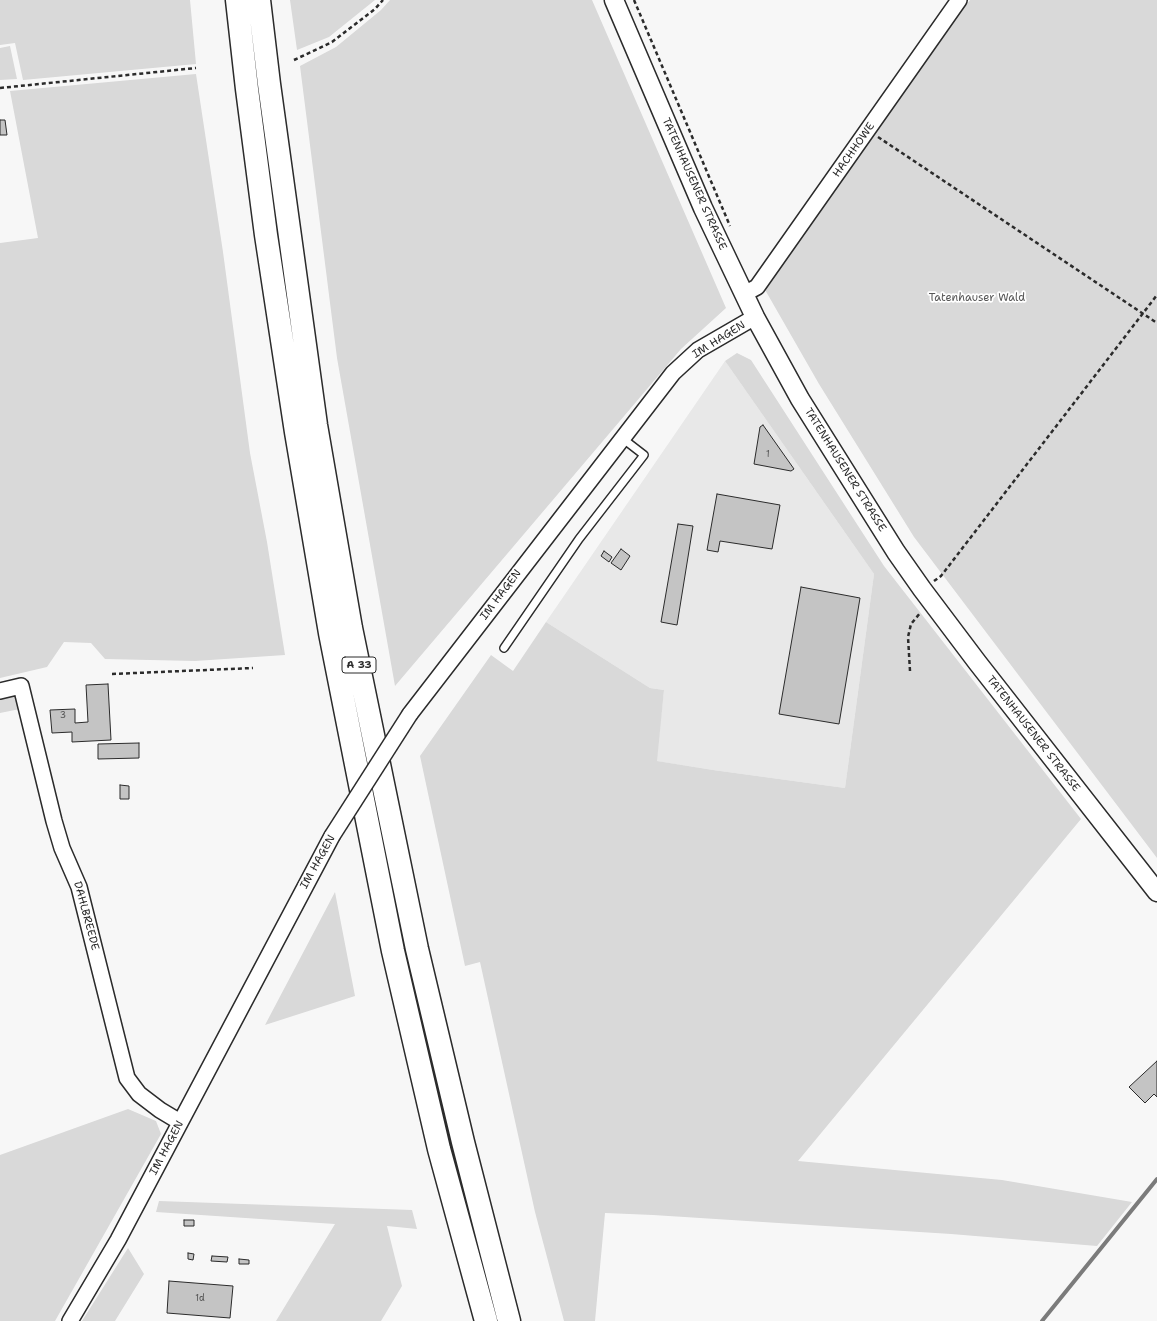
<!DOCTYPE html>
<style>
body{margin:0}
canvas{display:block;background:#f7f7f7}
</style>
<canvas width="1157" height="1321"></canvas>
<script>
const g = document.querySelector('canvas').getContext('2d');
g.lineJoin = 'round';
function fillPath(path, color) { g.fillStyle = color; g.fill(path, 'evenodd'); }
const poly = rows => new Path2D(rows.map(r => 'M' + r).join(''));
function strokePath(path, color, width, dash) { g.strokeStyle = color; g.lineWidth = width; g.lineCap = dash ? 'butt' : 'round'; g.setLineDash(dash || []); g.stroke(path); }
function drawText(font, color, halo, rows, align = 'center') {
  g.font = font + ' "Shantell Sans",sans-serif'; g.lineWidth = 3.5; g.setLineDash([]); g.textBaseline = 'middle'; g.strokeStyle = halo; g.fillStyle = color; for (const [text, x, y, turn = 0] of rows) {
    g.save(); g.translate(x, y); g.rotate((+turn || 0) * Math.PI / 180); g.textAlign = isNaN(turn) ? turn : align; if (halo) g.strokeText(text, 0, 0); g.fillText(text, 0, 0); g.restore();
  }
}
fillPath(poly([
 [725,361,874,574,845,788,713,770,656,761,664,690,650,688,546,622]
]), '#e8e8e8');
fillPath(poly([
 [0,0,190,0,196,64,23,80,15,43,0,45],
 [290,0,375,0,329,37,297,50],
 [390,0,592,0,726,308,681,349,395,686,337,358,300,66,336,47,381,10],
 [970,0,1157,0,1157,858,914,537,819,384,764,288],
 [10,46,17,79,0,80,0,48],
 [196,74,223,252,250,453,267,542,285,655,195,661,105,659,91,643,64,642,47,667,0,678,0,243,38,238,10,91],
 [737,353,751,360,884,566,1081,819,798,1161,1002,1180,1132,1202,1097,1246,951,1234,653,1215,605,1213,595,1321,564,1321,535,1212,480,962,465,966,420,756,491,655,513,671,546,622,650,688,664,690,657,761,713,770,845,788,874,574,725,361],
 [15,696,20,709,0,713,0,699],
 [335,892,355,996,265,1025],
 [128,1109,156,1121,161,1134,55,1321,0,1321,0,1155],
 [159,1201,412,1210,417,1229,387,1226,402,1286,381,1321,276,1321,335,1224,156,1212],
 [128,1248,144,1274,115,1321,82,1321]
]), '#d9d9d9');
strokePath(poly([
 [1042,1321,1157,1179]
]), '#7b7b7b', 4);
const building = poly([
 [0,120,5,120,7,135,0,135,0,120],
 [763,425,794,469,791,471,754,464,760,427,763,425],
 [717,494,780,505,772,549,720,541,718,552,707,550,717,494],
 [678,524,693,526,677,625,661,622,678,524],
 [621,549,630,556,621,570,611,563,621,549],
 [604,551,612,557,609,562,601,556,604,551],
 [801,587,860,598,839,724,779,714,801,587],
 [108,684,111,740,72,742,72,732,52,733,50,710,75,709,75,723,88,722,86,685,108,684],
 [139,743,139,758,98,759,98,744,139,743],
 [120,785,129,786,129,799,120,799,120,785],
 [1157,1061,1157,1097,1154,1094,1145,1103,1129,1087,1157,1061],
 [184,1220,194,1220,194,1226,184,1226,184,1220],
 [188,1253,194,1254,193,1260,188,1259,188,1253],
 [212,1256,228,1257,227,1262,211,1261,212,1256],
 [239,1259,249,1260,249,1264,239,1264,239,1259],
 [169,1281,233,1286,230,1318,167,1313,169,1281]
]);
fillPath(building, '#c4c4c4');
strokePath(building, '#2b2b2b', 1);
const service = poly([
 [504,648,579,539,644,455,622,438]
]);
const minor = poly([
 [744,294,757,287,959,0],
 [0,691,21,686,54,821,62,848,79,887,127,1078,139,1094,160,1110,180,1122],
 [410,714,673,373,698,350,755,317],
 [70,1321,118,1240,332,836]
]);
const tertiary = poly([
 [614,0,703,208,755,317,800,399,896,552,922,589,977,662,1157,892]
]);
const motorway = poly([
 [237,0,247,89,266,235,296,432,330,633,393,951,439,1149,486,1321],
 [259,0,269,84,316,425,351,628,417,949,463,1142,509,1321]
]);
strokePath(service, '#2b2b2b', 10);
strokePath(minor, '#2b2b2b', 18);
strokePath(tertiary, '#2b2b2b', 21);
strokePath(motorway, '#2b2b2b', 25);
strokePath(poly([
 [634,0,730,226],
 [294,60,332,42,375,9,383,0],
 [0,88,196,68],
 [878,137,1157,323],
 [934,581,941,576,1157,295],
 [910,671,908,637,911,624,921,612],
 [112,674,253,668]
]), '#2b2b2b', 2.5, [4, 3]);
strokePath(service, '#fff', 7);
strokePath(minor, '#fff', 15);
strokePath(tertiary, '#fff', 18);
strokePath(motorway, '#fff', 22);
const minorBridge = poly([
 [332,836,410,714]
]);
strokePath(minorBridge, '#2b2b2b', 18, []);
strokePath(minorBridge, '#fff', 15);
drawText('9px', '#515151', null, [
 ["1",768,455],
 ["3",63,716],
 ["1d",200,1299]
]);
for (const [x, y, w] of [
 [359,665,34]
]) { const box = new Path2D(); box.roundRect(x - w / 2, y - 8, w, 16, 3); g.fillStyle = '#fff'; g.fill(box); strokePath(box, '#2b2b2b', 1); }
drawText('bold 10px', '#2b2b2b', null, [
 ["A 33",359,665]
]);
drawText('11px', '#2b2b2b', '#fff', [
 ["HACHHOWE",854,150,-55],
 ["TATENHAUSENER STRASSE",694,184,66],
 ["IM HAGEN",719,340,-32],
 ["TATENHAUSENER STRASSE",845,470,58],
 ["IM HAGEN",501,595,-53],
 ["TATENHAUSENER STRASSE",1033,734,52],
 ["IM HAGEN",318,862,-61],
 ["DAHLBREEDE",86,916,75],
 ["IM HAGEN",167,1148,-62]
]);
drawText('11px', '#565656', '#fff', [
 ["Tatenhauser Wald",977,298]
]);
</script>
